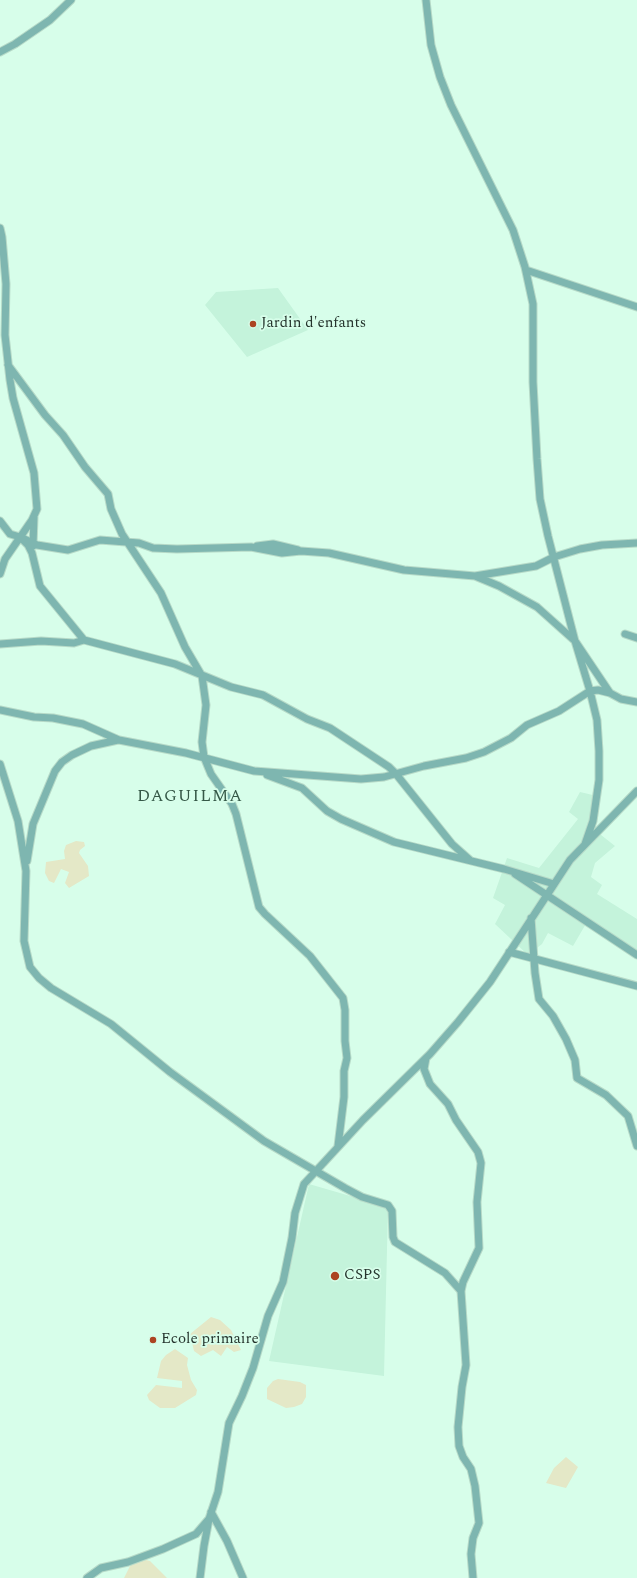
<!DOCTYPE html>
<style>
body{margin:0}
canvas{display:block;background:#d7feea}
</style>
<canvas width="637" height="1578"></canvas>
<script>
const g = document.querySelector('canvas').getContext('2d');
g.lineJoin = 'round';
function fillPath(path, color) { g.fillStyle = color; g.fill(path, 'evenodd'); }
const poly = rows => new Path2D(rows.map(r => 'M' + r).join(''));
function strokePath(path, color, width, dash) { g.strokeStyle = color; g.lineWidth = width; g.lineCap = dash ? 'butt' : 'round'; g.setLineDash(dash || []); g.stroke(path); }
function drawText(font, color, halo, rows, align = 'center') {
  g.font = font + ' Spectral,serif'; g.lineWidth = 3.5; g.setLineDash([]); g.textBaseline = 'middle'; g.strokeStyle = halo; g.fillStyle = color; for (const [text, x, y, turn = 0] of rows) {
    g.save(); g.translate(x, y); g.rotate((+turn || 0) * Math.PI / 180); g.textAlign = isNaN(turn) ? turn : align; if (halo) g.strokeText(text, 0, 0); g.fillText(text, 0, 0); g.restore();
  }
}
fillPath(poly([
 [278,288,308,330,247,357,205,305,216,292],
 [580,792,597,796,591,827,615,846,595,863,591,877,602,885,597,894,637,919,637,955,587,922,573,946,548,933,542,944,528,955,495,924,505,905,493,898,507,858,539,868,578,819,569,812],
 [309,1184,388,1207,384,1376,269,1361]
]), '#c4f3db');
fillPath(poly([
 [76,841,84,842,85,846,80,850,79,853,88,866,89,876,69,888,65,883,69,872,61,869,54,883,49,881,45,873,46,862,65,859,64,851,66,845],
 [211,1317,220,1320,231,1330,241,1350,234,1352,227,1347,221,1356,213,1350,201,1356,194,1351,190,1334],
 [175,1349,188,1358,187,1365,191,1380,197,1390,196,1395,175,1408,160,1408,149,1400,147,1395,156,1385,182,1388,182,1381,157,1378,161,1361,166,1355],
 [278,1379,300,1382,306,1385,306,1397,302,1404,294,1407,286,1408,267,1399,267,1388,273,1381],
 [566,1457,578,1467,566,1488,546,1483,554,1468],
 [146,1560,150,1561,167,1578,124,1578,131,1564]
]), '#e4e8c7');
const street = poly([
 [426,0,431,45,440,77,451,105,513,230,525,267,533,304,533,382,537,459,540,499,548,536,575,641,590,691,597,720,599,751,599,780,593,821,585,844],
 [0,52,15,44,50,20,71,0],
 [0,228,2,237,6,284,5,335,10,380,13,398,34,473,37,509,32,520,5,559,0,574],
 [526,270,637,307],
 [8,365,45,415,63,435,85,467,108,494,111,509,122,534,161,593,185,647,202,676,206,705,202,742,204,757,211,774,232,804,236,814,259,907,265,914,310,956,343,998,345,1010,345,1041,347,1058,344,1071,344,1097,338,1146],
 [0,521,10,534,20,537,28,545,32,553,40,586,84,640,175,664,231,687,263,695,307,719,330,728,389,767,396,774,452,844,470,860],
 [20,537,37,545,68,550,100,540,139,543,153,548,177,549,251,547,282,553,301,551,329,553,404,570,475,576,499,586,537,607,575,641,610,693,621,699,637,702],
 [33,546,34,517],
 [257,546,273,544,298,550],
 [475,576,536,566,554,557,580,549,602,545,637,543],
 [625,634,637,638],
 [0,644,41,641,74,643,84,640],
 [0,710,34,717,53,718,83,724,119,740,186,753,254,771,361,779,384,777,424,766,466,758,484,752,511,738,527,725,559,711,590,691,598,690,610,693],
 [0,764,18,821,26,871,24,941,30,967,39,978,51,988,111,1024,170,1072,264,1141,345,1188,362,1197,388,1205,392,1211,393,1237,395,1242,445,1273,461,1291],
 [267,775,302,788,327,811,341,819,394,842,504,869,554,884],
 [27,861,33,824,55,771,62,762,72,755,91,746,118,740],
 [515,874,637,955],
 [531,918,535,973,539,999,553,1016,566,1039,575,1060,577,1078,606,1095,628,1116,637,1146],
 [509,952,637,986],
 [426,1058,424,1069,430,1084,448,1104,456,1120,478,1152,481,1163,477,1202,479,1248,463,1282,461,1291,466,1365,462,1387,458,1427,459,1446,463,1457,471,1469,475,1486,479,1523,473,1538,471,1554,473,1578],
 [211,1512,227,1541,243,1578],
 [87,1578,101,1568,128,1562,163,1549,196,1534,208,1520],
 [200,1578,204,1546,209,1519,218,1492,229,1423,242,1396,253,1368,268,1316,283,1282,292,1238,295,1213,304,1184,363,1120,430,1054,458,1022,490,982,570,860,637,791]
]);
strokePath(street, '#b7dac8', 9);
strokePath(street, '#7eb6b0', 7);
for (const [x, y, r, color] of [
 [253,324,4,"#ac4422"],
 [335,1276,5,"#ac4422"],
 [153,1340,4,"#ac4422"]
]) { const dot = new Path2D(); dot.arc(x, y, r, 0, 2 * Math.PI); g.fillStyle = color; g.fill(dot); strokePath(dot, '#d7feea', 1.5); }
drawText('15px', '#25342d', '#d7feea', [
 ["Jardin d'enfants",261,324],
 ["CSPS",344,1276],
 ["Ecole primaire",161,1340]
], 'left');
g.letterSpacing = '1px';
drawText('17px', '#355847', '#d7feea', [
 ["DAGUILMA",190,798]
]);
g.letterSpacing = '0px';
</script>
